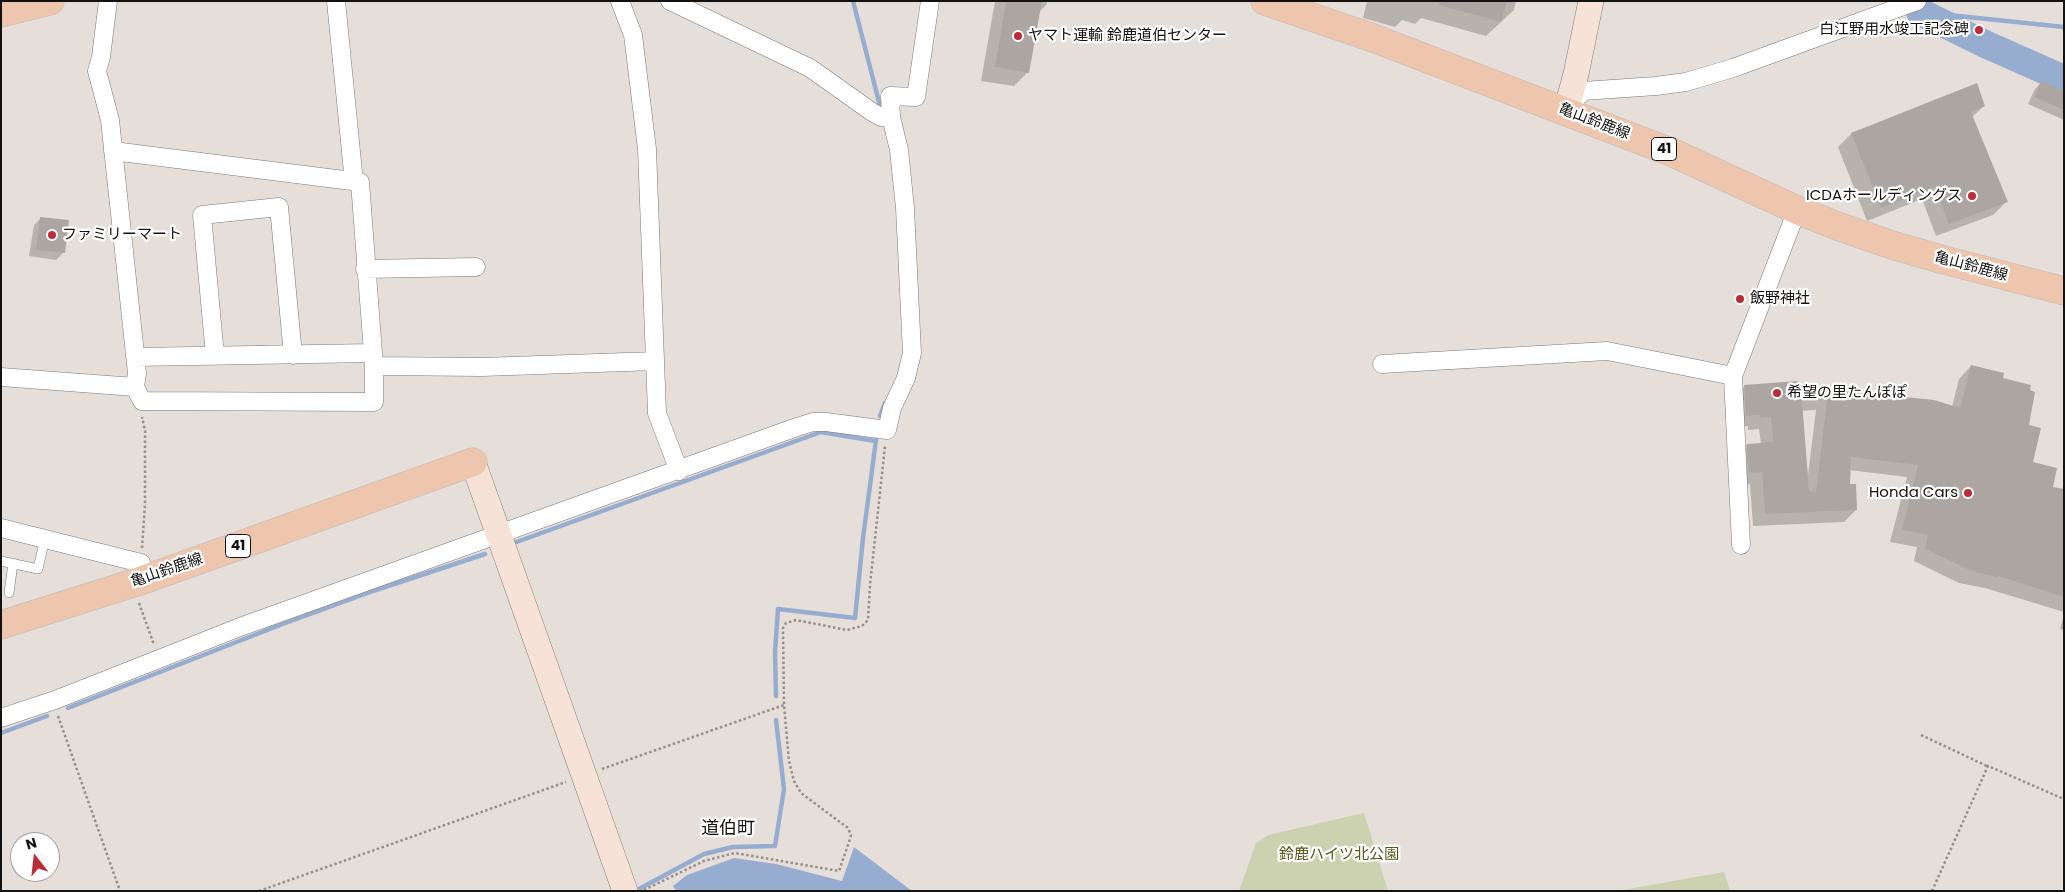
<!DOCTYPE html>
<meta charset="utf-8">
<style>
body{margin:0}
#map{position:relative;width:2065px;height:892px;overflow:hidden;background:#e6dfd9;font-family:Poppins,sans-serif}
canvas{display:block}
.frame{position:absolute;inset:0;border:2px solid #141210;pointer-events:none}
.north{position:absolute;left:10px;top:832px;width:50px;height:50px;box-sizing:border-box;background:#fff;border:1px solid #a1a09f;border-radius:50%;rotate:344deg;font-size:14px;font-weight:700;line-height:20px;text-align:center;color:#141210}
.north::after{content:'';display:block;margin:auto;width:18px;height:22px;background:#bb2b38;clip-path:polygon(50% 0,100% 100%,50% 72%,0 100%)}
</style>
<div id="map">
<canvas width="2065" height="892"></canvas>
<div class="frame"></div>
<div class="north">N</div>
</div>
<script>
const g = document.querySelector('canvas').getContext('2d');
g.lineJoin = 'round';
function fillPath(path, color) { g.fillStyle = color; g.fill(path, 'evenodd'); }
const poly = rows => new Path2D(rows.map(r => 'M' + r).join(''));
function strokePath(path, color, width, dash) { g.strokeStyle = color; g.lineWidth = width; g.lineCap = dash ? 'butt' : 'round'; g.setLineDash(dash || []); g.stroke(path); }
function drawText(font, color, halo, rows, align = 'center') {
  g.font = font + ' Poppins,"Noto Sans JP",sans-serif'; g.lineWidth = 4.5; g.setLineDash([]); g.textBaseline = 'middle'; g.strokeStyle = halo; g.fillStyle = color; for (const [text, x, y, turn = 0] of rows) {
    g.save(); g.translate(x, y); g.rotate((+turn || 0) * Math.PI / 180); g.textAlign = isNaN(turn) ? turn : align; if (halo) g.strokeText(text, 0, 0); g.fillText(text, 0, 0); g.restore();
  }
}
fillPath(poly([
 [1364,813,1388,891,1239,891,1256,843,1268,835],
 [1724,872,1730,890,1727,891,1617,891]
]), '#ccd1af');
fillPath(poly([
 [854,847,912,891,676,891,673,886,687,875,734,858,776,864,842,881]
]), '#97add0');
fillPath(poly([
 [995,1,1047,1,1047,4,1038,13,1028,72,1014,86,981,81],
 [1367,1,1516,1,1514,10,1486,36,1421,18,1415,24,1402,20,1395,27,1363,18],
 [2042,82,2064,92,2064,120,2028,104,2035,89],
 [1976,85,1984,106,1972,117,2006,202,1993,215,1936,236,1922,199,1867,221,1838,147,1851,134],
 [41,218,63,253,56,260,29,256,34,225],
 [1971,366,2001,379,2027,426,2032,463,2051,488,2064,552,2064,612,1985,588,1959,583,1914,561,1917,547,1890,542,1907,477,1849,470,1849,486,1856,510,1844,522,1753,526,1750,484,1737,485,1735,457,1747,445,1761,444,1759,429,1748,430,1748,426,1734,427,1732,398,1745,386,1797,387,1952,407,1959,379],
 [1816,410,1808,475,1801,411],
 [2064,615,2064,630,2060,629]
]), '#0003');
strokePath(poly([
 [853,1,880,106],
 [1920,12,2064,27],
 [880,416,885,403],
 [511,544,821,432,875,441],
 [776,696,775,652,778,609,855,618,863,538,876,440],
 [68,708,280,625,373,591,485,554],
 [1,733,47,716],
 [639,889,704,854,733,847,775,846,784,789,776,720]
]), '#97add0', 4.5);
strokePath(poly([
 [1920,12,1985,44,2064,79]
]), '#97add0', 28);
fillPath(poly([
 [1006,1,1042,1,1029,73,995,67],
 [1440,1,1507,1,1501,22,1439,5],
 [2041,81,2064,91,2064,110,2034,97],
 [1977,83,1985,106,1971,112,2008,202,1949,224,1935,187,1881,208,1851,133],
 [40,217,69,220,65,253,36,250],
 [1971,365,2004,373,2003,378,2031,385,2030,390,2035,392,2029,425,2041,428,2033,462,2057,468,2053,487,2064,489,2064,597,1998,576,1998,578,1972,571,1925,549,1928,535,1902,530,1918,465,1851,457,1850,484,1856,484,1857,510,1765,514,1762,472,1749,473,1747,444,1773,442,1771,417,1760,418,1760,415,1746,416,1744,385,1798,381,1798,386,1934,400,1960,408],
 [1827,399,1816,492,1809,491,1802,400]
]), '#ada5a2');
const lane = poly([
 [1,561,38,569,45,538],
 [9,593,13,563]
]);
const street = poly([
 [108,1,101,57,97,71,110,120,137,373,135,387,142,401,374,402,374,366,360,182,113,151],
 [336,1,354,182],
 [620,1,633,35,647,149,657,413,679,471],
 [670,1,810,68,872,112,881,117,891,117],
 [1569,107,1583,91,1656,86,1686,82,1733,68,1917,1],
 [365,269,476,267],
 [215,356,202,215,279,207,293,355],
 [135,357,372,353],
 [1382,364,1607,351,1733,376],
 [374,366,482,367,655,361],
 [1,377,135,387],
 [1,528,141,563],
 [1741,545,1733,376,1797,210],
 [1,718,55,700,240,627,797,427,813,422,826,422,887,430,892,408,906,378,912,353,905,208,899,150,891,117,890,96,916,97,930,1]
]);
const secondary = poly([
 [1566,111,1576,74,1591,1],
 [473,462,625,891]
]);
const primary = poly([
 [1265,1,1373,38,1671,152,1797,210,1840,227,1892,245,1944,260,2064,291],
 [1,13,50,1],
 [1,625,140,581,473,462]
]);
strokePath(lane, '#7e7873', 10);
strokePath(street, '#7e7873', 19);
strokePath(secondary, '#7e7873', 26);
strokePath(primary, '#bdbdbc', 29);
strokePath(poly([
 [142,548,145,504,145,431,142,417],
 [139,603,154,645],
 [58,716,120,891],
 [1921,735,1987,766],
 [602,769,784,705],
 [644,890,704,861,735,853,839,871,849,842,851,835,848,828,801,793,794,781,789,761,784,705,783,628,786,623,796,620,847,630,862,626,868,620,870,585,885,446],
 [259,891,566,782],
 [1932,891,1988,766,2064,799]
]), '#948f8a', 2.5, [2.5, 2.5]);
strokePath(lane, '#fff', 9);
strokePath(street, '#fff', 18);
strokePath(secondary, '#f6e2d6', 25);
strokePath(primary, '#eec5ad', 28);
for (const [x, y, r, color] of [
 [1979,30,5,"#bb2b38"],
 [1018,36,5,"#bb2b38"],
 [1972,196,5,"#bb2b38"],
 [52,235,5,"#bb2b38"],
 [1740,299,5,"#bb2b38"],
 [1777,393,5,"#bb2b38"],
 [1968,493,5,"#bb2b38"]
]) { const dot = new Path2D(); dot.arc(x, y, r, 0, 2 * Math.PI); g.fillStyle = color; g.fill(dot); strokePath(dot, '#fff', 2); }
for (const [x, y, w] of [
 [1664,149,25],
 [238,546,25]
]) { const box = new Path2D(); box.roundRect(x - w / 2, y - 11.5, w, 23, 4); g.fillStyle = '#fff'; g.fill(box); strokePath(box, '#141210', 1); }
drawText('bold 14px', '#141210', null, [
 ["41",1664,149],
 ["41",238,546]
]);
drawText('15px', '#141210', '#fff', [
 ["白江野用水竣工記念碑",1969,30,"right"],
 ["ヤマト運輸 鈴鹿道伯センター",1028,36],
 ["ICDAホールディングス",1962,196,"right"],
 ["ファミリーマート",62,235],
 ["飯野神社",1750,299],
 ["希望の里たんぽぽ",1787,393],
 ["Honda Cars",1958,493,"right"]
], 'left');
drawText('15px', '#141210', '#fff', [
 ["亀山鈴鹿線",1594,122,21],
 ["亀山鈴鹿線",1971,267,15],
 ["亀山鈴鹿線",167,571,-19]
]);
drawText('15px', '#545a1a', '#fff', [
 ["鈴鹿ハイツ北公園",1339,855]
]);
drawText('18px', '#141210', '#fff', [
 ["道伯町",728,829]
]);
</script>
